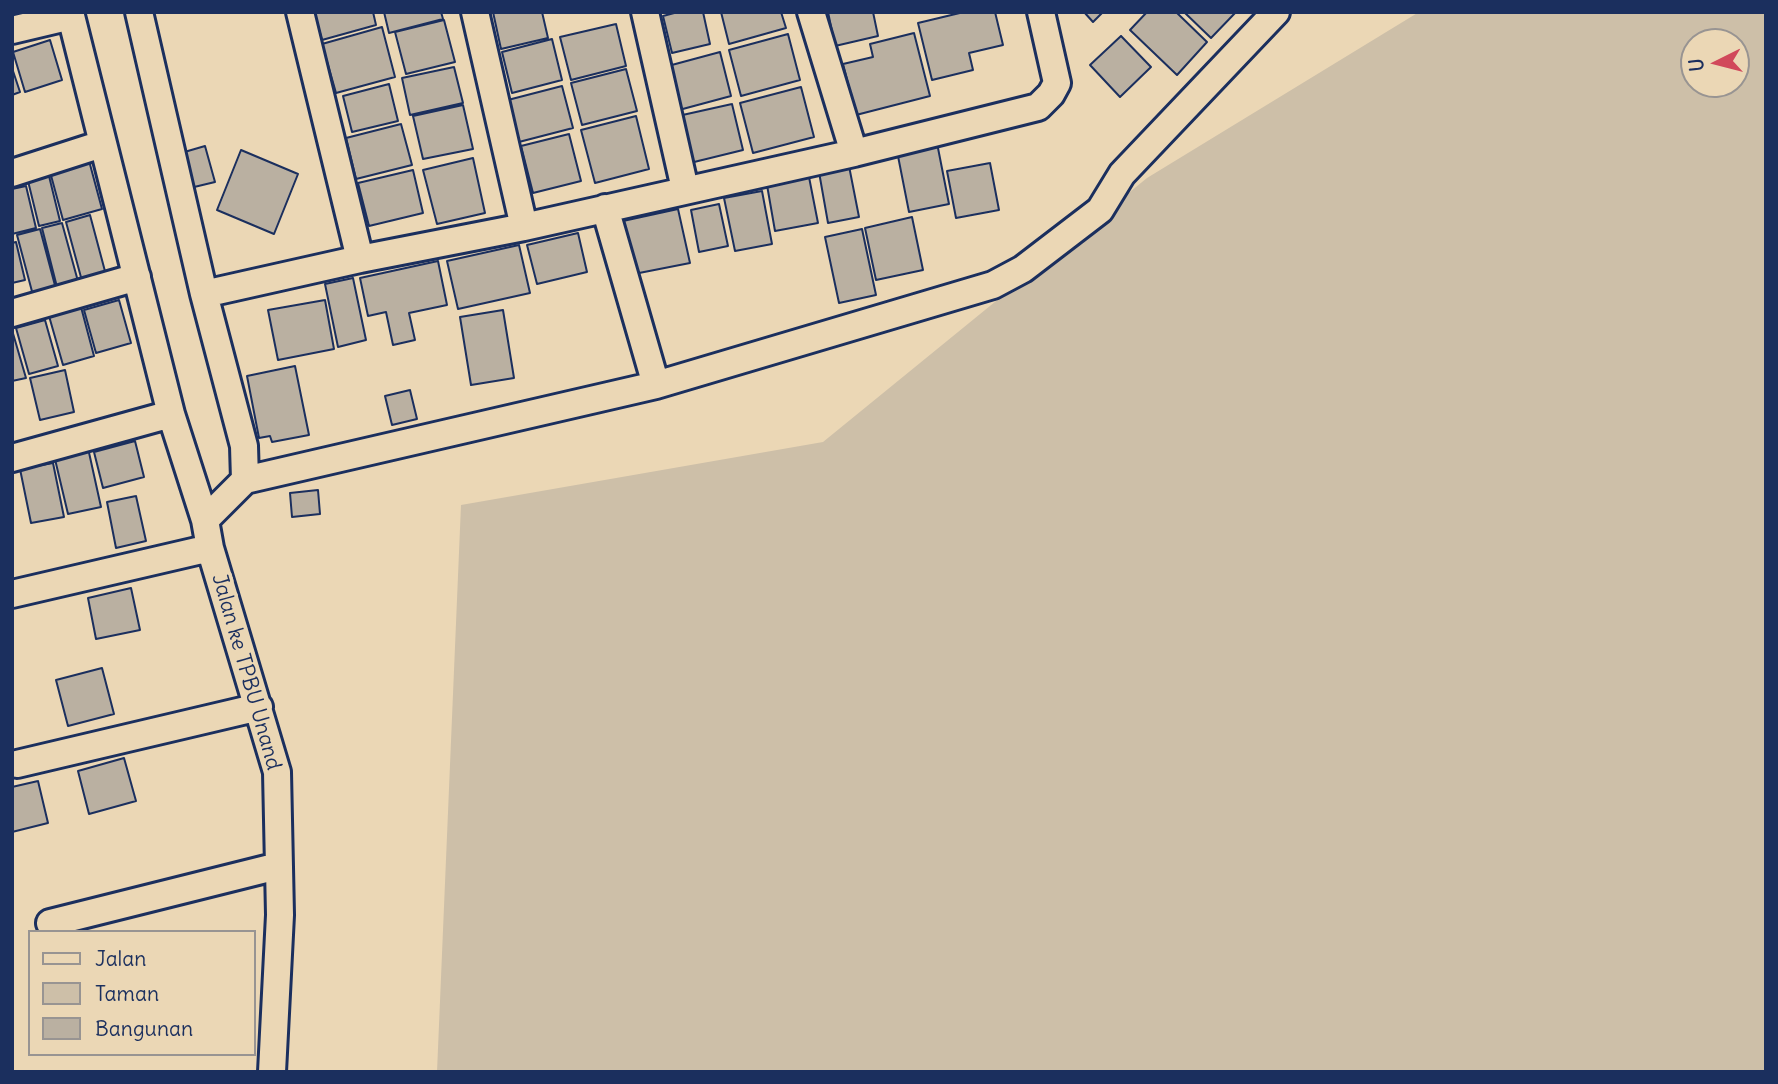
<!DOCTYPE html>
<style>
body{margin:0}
#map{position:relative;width:1778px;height:1084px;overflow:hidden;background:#ebd7b5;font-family:Delius,sans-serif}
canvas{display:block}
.frame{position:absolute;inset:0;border:14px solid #1b2f5e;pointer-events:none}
.legend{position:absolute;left:28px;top:930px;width:228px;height:126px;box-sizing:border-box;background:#ebd7b5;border:2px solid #989492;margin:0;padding:9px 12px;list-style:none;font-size:21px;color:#1b2f5e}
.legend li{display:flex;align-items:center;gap:14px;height:35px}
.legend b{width:35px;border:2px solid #989492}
.north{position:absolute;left:1680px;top:28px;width:70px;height:70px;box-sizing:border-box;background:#ebd7b5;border:2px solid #989492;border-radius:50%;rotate:264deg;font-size:19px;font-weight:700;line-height:28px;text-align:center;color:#1b2f5e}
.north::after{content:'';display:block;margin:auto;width:24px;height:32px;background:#d1495b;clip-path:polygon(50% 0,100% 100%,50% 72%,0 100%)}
</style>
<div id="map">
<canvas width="1778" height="1084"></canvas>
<div class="frame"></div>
<ul class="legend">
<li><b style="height:9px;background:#ebd7b5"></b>Jalan</li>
<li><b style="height:19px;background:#cdbfa8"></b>Taman</li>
<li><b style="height:19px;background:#bab0a1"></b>Bangunan</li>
</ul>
<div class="north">U</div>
</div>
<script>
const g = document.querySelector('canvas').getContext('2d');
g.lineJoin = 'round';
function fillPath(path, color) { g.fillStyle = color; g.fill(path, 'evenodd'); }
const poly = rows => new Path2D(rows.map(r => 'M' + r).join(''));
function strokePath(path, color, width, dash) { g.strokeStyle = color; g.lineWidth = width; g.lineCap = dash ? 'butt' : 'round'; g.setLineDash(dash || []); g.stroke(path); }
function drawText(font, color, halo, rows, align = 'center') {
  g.font = font + ' Delius,sans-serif'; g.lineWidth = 7; g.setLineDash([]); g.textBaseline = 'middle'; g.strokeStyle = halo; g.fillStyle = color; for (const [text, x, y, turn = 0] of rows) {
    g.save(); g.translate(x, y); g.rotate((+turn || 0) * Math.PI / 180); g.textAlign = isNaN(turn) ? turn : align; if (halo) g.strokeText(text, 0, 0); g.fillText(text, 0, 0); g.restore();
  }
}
fillPath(poly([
 [1419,12,1766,12,1766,1072,437,1072,461,505,823,442,1147,178],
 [1694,42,1736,42,1736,84,1694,84]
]), '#cdbfa8');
const building = poly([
 [314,12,373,12,376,25,322,40,314,12],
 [384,12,441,12,443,19,389,33,384,12],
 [493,12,542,12,548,38,501,49,493,12],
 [678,12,703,12,710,44,672,53,663,16,678,12],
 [721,12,781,12,786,28,729,44,721,12],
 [828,12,873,12,878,36,835,46,828,12],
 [964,12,995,12,1003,45,969,53,973,70,932,80,918,23,964,12],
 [1084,12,1103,12,1093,22,1084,12],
 [1147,12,1176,12,1207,42,1177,75,1130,30,1147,12],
 [1184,12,1236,12,1211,38,1184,12],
 [444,20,455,62,406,74,395,32,444,20],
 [616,24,626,66,571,80,560,37,616,24],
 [382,27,395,77,336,93,322,44,382,27],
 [914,33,930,96,856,115,843,64,873,57,870,44,914,33],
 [788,34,800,80,741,96,729,50,788,34],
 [1121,36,1151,67,1120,97,1090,65,1121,36],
 [552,39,562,80,512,93,502,52,552,39],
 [50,40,62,80,25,92,13,52,50,40],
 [720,52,731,96,679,110,668,66,720,52],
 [454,67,463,103,410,115,402,78,454,67],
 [12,68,20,92,12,95,12,68],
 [626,69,637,111,582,125,571,83,626,69],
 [389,84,398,121,352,132,343,96,389,84],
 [562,86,573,128,515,143,504,101,562,86],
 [801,87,814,137,753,153,740,103,801,87],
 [732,104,743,150,690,163,678,116,732,104],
 [463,105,473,149,423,159,413,116,463,105],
 [636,116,649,169,595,183,581,130,636,116],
 [401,124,412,165,356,179,346,138,401,124],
 [569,134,581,181,533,193,521,146,569,134],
 [937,143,949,204,909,212,897,151,937,143],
 [205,146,215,182,190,188,181,153,205,146],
 [241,150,298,174,274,234,217,210,241,150],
 [88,157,102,209,63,220,49,168,88,157],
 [473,158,485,213,437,224,423,170,473,158],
 [990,163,999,210,956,218,947,171,990,163],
 [849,166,859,217,828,223,819,172,849,166],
 [413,170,423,213,369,226,358,183,413,170],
 [49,176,60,221,39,226,28,181,49,176],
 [809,177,818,223,775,231,767,185,809,177],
 [26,186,36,228,12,234,12,189,26,186],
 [762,191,772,244,735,251,724,198,762,191],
 [719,204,728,246,699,252,691,210,719,204],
 [678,209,690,263,634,274,623,221,678,209],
 [90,215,106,275,82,281,66,222,90,215],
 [912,217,923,270,876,280,865,228,912,217],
 [62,223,79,285,58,291,42,228,62,223],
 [40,229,57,293,34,299,17,235,40,229],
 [862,229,876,295,839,303,825,237,862,229],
 [578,233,587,272,537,284,527,245,578,233],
 [16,242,25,280,12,283,12,243,16,242],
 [519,245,530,293,458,309,447,261,519,245],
 [438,261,447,305,409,313,415,340,393,345,386,312,368,316,360,278,438,261],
 [353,278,366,340,338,347,325,284,353,278],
 [119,300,131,343,96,353,84,310,119,300],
 [325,300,334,349,278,360,268,310,325,300],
 [81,307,94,356,63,365,49,316,81,307],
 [503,310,514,378,471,385,460,317,503,310],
 [45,320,58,366,29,374,16,328,45,320],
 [12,330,26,378,12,381,12,330],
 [295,366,309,435,272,442,270,436,259,438,247,376,295,366],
 [65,370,74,412,40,420,30,378,65,370],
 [410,390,417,419,392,425,385,396,410,390],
 [135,441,144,477,103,488,94,452,135,441],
 [88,448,101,507,68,514,54,455,88,448],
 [53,463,64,517,31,523,20,469,53,463],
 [318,490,320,514,292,517,290,493,318,490],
 [136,496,146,541,116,548,107,502,136,496],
 [131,588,140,630,96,639,88,598,131,588],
 [102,668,114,714,68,726,56,680,102,668],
 [124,758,136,801,89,814,78,771,124,758],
 [38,781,48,823,12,832,12,787,38,781]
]);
fillPath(building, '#bab0a1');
strokePath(building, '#1b2f5e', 2);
const street = poly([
 [139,12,204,294,360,259,524,227,854,153,1038,107,1051,94,1057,83,1041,12],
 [300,12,360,259],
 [475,12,524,227],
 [645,12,685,189],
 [811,12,854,153],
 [12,30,71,16,171,414,205,520],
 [12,173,102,144],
 [605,208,656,385],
 [204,294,244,446,245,480,205,520,210,548,277,772,280,915,272,1072],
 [12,313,137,277],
 [12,458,171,414],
 [245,480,656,385,993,285,1023,269,1100,210,1122,174,1276,12],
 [12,594,210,548],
 [17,764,259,707],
 [50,923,278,866]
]);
strokePath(street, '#1b2f5e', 32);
strokePath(street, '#ebd7b5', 26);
drawText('21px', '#1b2f5e', '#ebd7b5', [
 ["Jalan ke TPBU Unand",246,672,74]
]);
</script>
